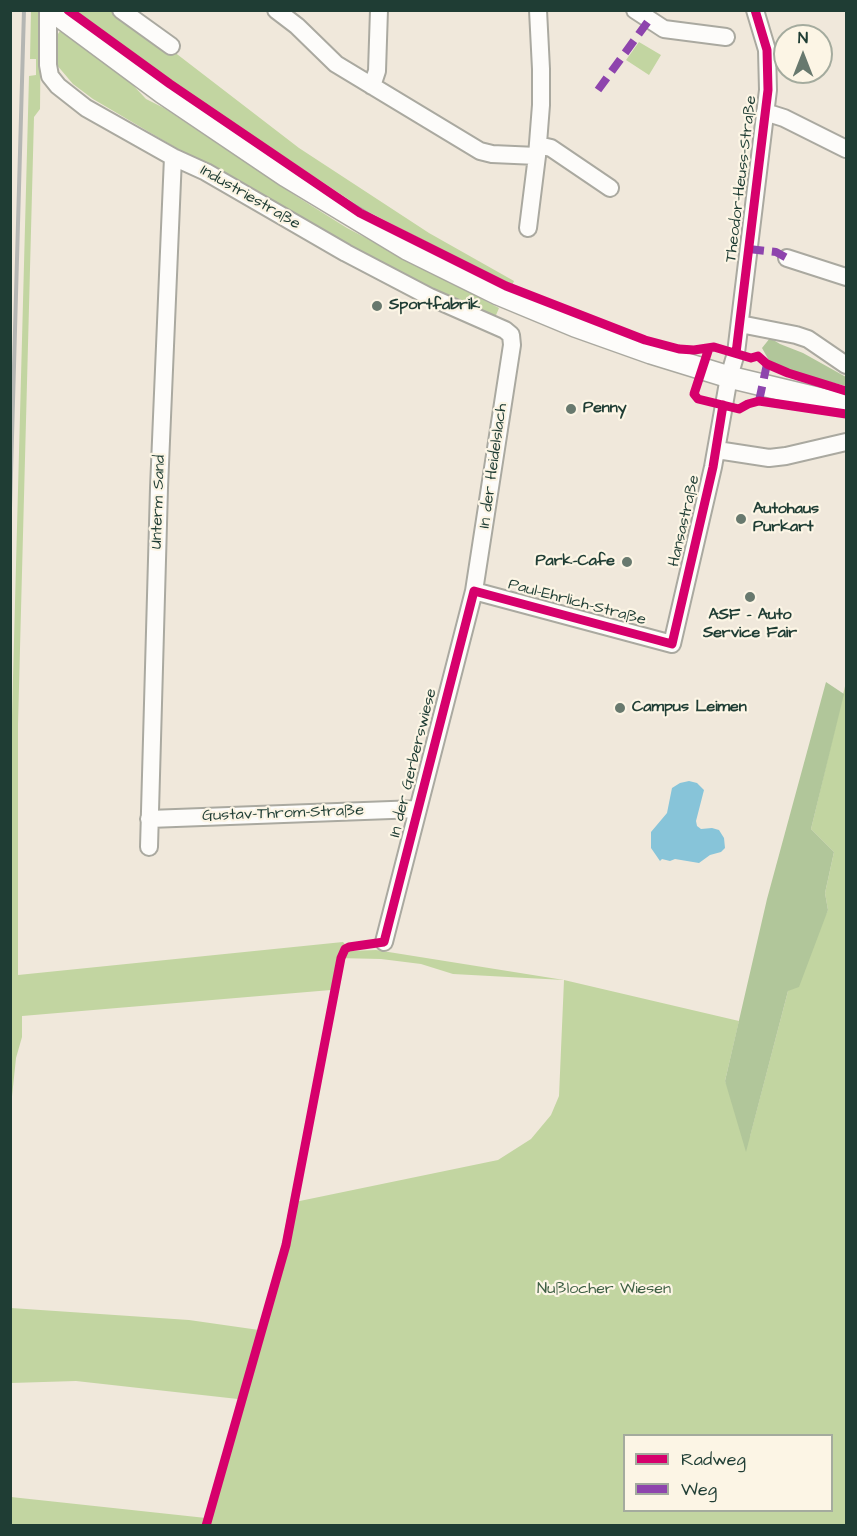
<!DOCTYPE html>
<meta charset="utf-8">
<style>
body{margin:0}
#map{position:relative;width:857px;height:1536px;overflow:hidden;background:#f0e8db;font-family:"Architects Daughter",sans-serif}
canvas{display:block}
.frame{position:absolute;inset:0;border:12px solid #1f3d34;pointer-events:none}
.legend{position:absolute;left:623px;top:1434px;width:210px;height:78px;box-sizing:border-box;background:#fcf5e5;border:2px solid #a4ab9e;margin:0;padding:8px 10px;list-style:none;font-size:18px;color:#1f3d34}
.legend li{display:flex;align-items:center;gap:12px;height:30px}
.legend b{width:30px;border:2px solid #a4ab9e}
.north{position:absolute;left:773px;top:24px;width:60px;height:60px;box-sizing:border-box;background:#fcf5e5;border:2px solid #a4ab9e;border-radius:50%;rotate:0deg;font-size:16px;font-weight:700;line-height:24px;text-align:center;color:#1f3d34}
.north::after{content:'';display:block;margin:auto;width:21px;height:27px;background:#68796e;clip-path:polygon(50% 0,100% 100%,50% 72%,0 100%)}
</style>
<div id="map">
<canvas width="857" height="1536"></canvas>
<div class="frame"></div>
<ul class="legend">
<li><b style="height:8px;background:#d6006c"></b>Radweg</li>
<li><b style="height:8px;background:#8e44ad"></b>Weg</li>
</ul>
<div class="north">N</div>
</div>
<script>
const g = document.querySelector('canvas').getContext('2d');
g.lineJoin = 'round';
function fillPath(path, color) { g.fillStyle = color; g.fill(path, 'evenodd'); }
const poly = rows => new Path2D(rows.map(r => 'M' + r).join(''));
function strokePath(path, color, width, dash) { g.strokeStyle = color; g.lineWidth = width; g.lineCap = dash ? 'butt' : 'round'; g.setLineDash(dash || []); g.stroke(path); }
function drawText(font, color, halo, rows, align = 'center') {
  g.font = font + ' "Architects Daughter",sans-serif'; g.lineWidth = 4.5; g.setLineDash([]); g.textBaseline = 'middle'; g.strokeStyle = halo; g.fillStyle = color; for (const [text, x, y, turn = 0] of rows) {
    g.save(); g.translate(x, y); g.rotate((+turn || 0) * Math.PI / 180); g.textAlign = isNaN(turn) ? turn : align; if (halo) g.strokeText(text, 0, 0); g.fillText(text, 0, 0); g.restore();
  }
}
fillPath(poly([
 [41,10,40,109,34,117,18,724,18,975,343,942,351,951,376,950,564,980,739,1021,725,1081,750,1136,788,991,828,910,825,893,834,852,811,829,846,682,846,1525,11,1526,11,1497,206,1518,238,1399,76,1381,11,1383,11,753,29,76,36,75,36,59,30,59,31,11],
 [337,958,381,959,421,964,453,974,564,980,559,1096,551,1115,531,1139,498,1160,290,1203,282,1244,259,1330,189,1320,11,1308,11,1106,16,1058,22,1037,22,1016,331,990],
 [624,1436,832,1436,832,1510,624,1510],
 [72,11,115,11,169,48,299,148,429,233,514,281,512,286,363,209,172,82],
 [60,31,131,83,146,99,164,108,296,196,347,228,499,308,494,320,314,229,93,99,73,84,56,64,54,40],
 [639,42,661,55,649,75,626,60]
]), '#c2d5a1');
fillPath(poly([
 [770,338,780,344,803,353,846,377,846,386,791,372,771,364,762,348],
 [826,682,844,694,811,829,834,852,825,893,828,910,799,987,788,991,746,1152,725,1081,767,899]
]), '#b1c69a');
fillPath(poly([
 [689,781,697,783,704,790,696,821,697,826,701,829,712,828,719,830,724,838,725,848,721,852,710,855,699,863,675,859,670,861,662,859,660,861,651,848,651,832,667,813,672,788,680,783]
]), '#87c4d9');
const minor = poly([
 [48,10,48,65,50,76,58,86,86,108,173,157,206,172,346,253,430,297,505,330,511,335,512,345,474,591,384,942],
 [121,10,171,46],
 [276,10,297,26,336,64,480,151,492,154,537,156],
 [635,10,664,29,726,37],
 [372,86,377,71,379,10],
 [765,112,784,118,846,149],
 [538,145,551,148,610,188],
 [528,228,537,156,541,105,541,69,538,10],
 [787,258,846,277],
 [740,324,796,335,808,339,846,365],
 [717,450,769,458,786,456,846,442],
 [474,591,672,644,713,467,729,377,736,353,768,90,767,50,755,10],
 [149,819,418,809],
 [149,847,159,488,173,157]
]);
const major = poly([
 [51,10,163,93,286,176,407,249,498,294,575,326,651,353,729,377,846,405]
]);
strokePath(minor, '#aaa9a0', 20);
strokePath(major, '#aaa9a0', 24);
strokePath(minor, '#fdfcfa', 16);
strokePath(major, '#fdfcfa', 21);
strokePath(poly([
 [10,508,24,10]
]), '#b4b6b3', 4);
strokePath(poly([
 [598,90,649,20],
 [749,249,776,252,787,258],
 [759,401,767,364]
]), '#8e44ad', 8, [15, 8]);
strokePath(poly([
 [68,10,170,84,360,213,506,286,645,340,679,349,694,350,714,347,751,358,758,356,767,364,788,373,846,391],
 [709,348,694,394,698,399,739,409,748,404,759,401,846,414],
 [736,353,768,90,767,50,755,10],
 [206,1526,286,1245,341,958,345,949,349,947,384,942,474,591,672,644,713,467,723,405]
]), '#d6006c', 9);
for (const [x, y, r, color] of [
 [377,306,6,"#68796e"],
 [571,409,6,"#68796e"],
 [741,519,6,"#68796e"],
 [627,562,6,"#68796e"],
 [750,597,6,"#68796e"],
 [620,708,6,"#68796e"]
]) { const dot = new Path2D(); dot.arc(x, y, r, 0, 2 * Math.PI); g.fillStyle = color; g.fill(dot); strokePath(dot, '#fcf5e5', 2); }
drawText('16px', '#1f3d34', '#fcf5e5', [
 ["Theodor-Heuss-Straße",742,179,-83],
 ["Industriestraße",250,198,30],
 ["In der Heidelslach",494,466,-82],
 ["Unterm Sand",159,502,-88],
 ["Hansastraße",685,521,-77],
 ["Paul-Ehrlich-Straße",577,603,15],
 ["In der Gerberswiese",414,763,-76],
 ["Gustav-Throm-Straße",283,814,-2]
]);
drawText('bold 16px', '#1f3d34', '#fcf5e5', [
 ["Sportfabrik",389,306],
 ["Penny",583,409],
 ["Autohaus",753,510],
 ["Purkart",753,528],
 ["Park-Cafe",615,562,"right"],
 ["ASF - Auto",750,616,"center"],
 ["Service Fair",750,634,"center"],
 ["Campus Leimen",632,708]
], 'left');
drawText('16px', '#3e5f44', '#fcf5e5', [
 ["Nußlocher Wiesen",604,1290]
]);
</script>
